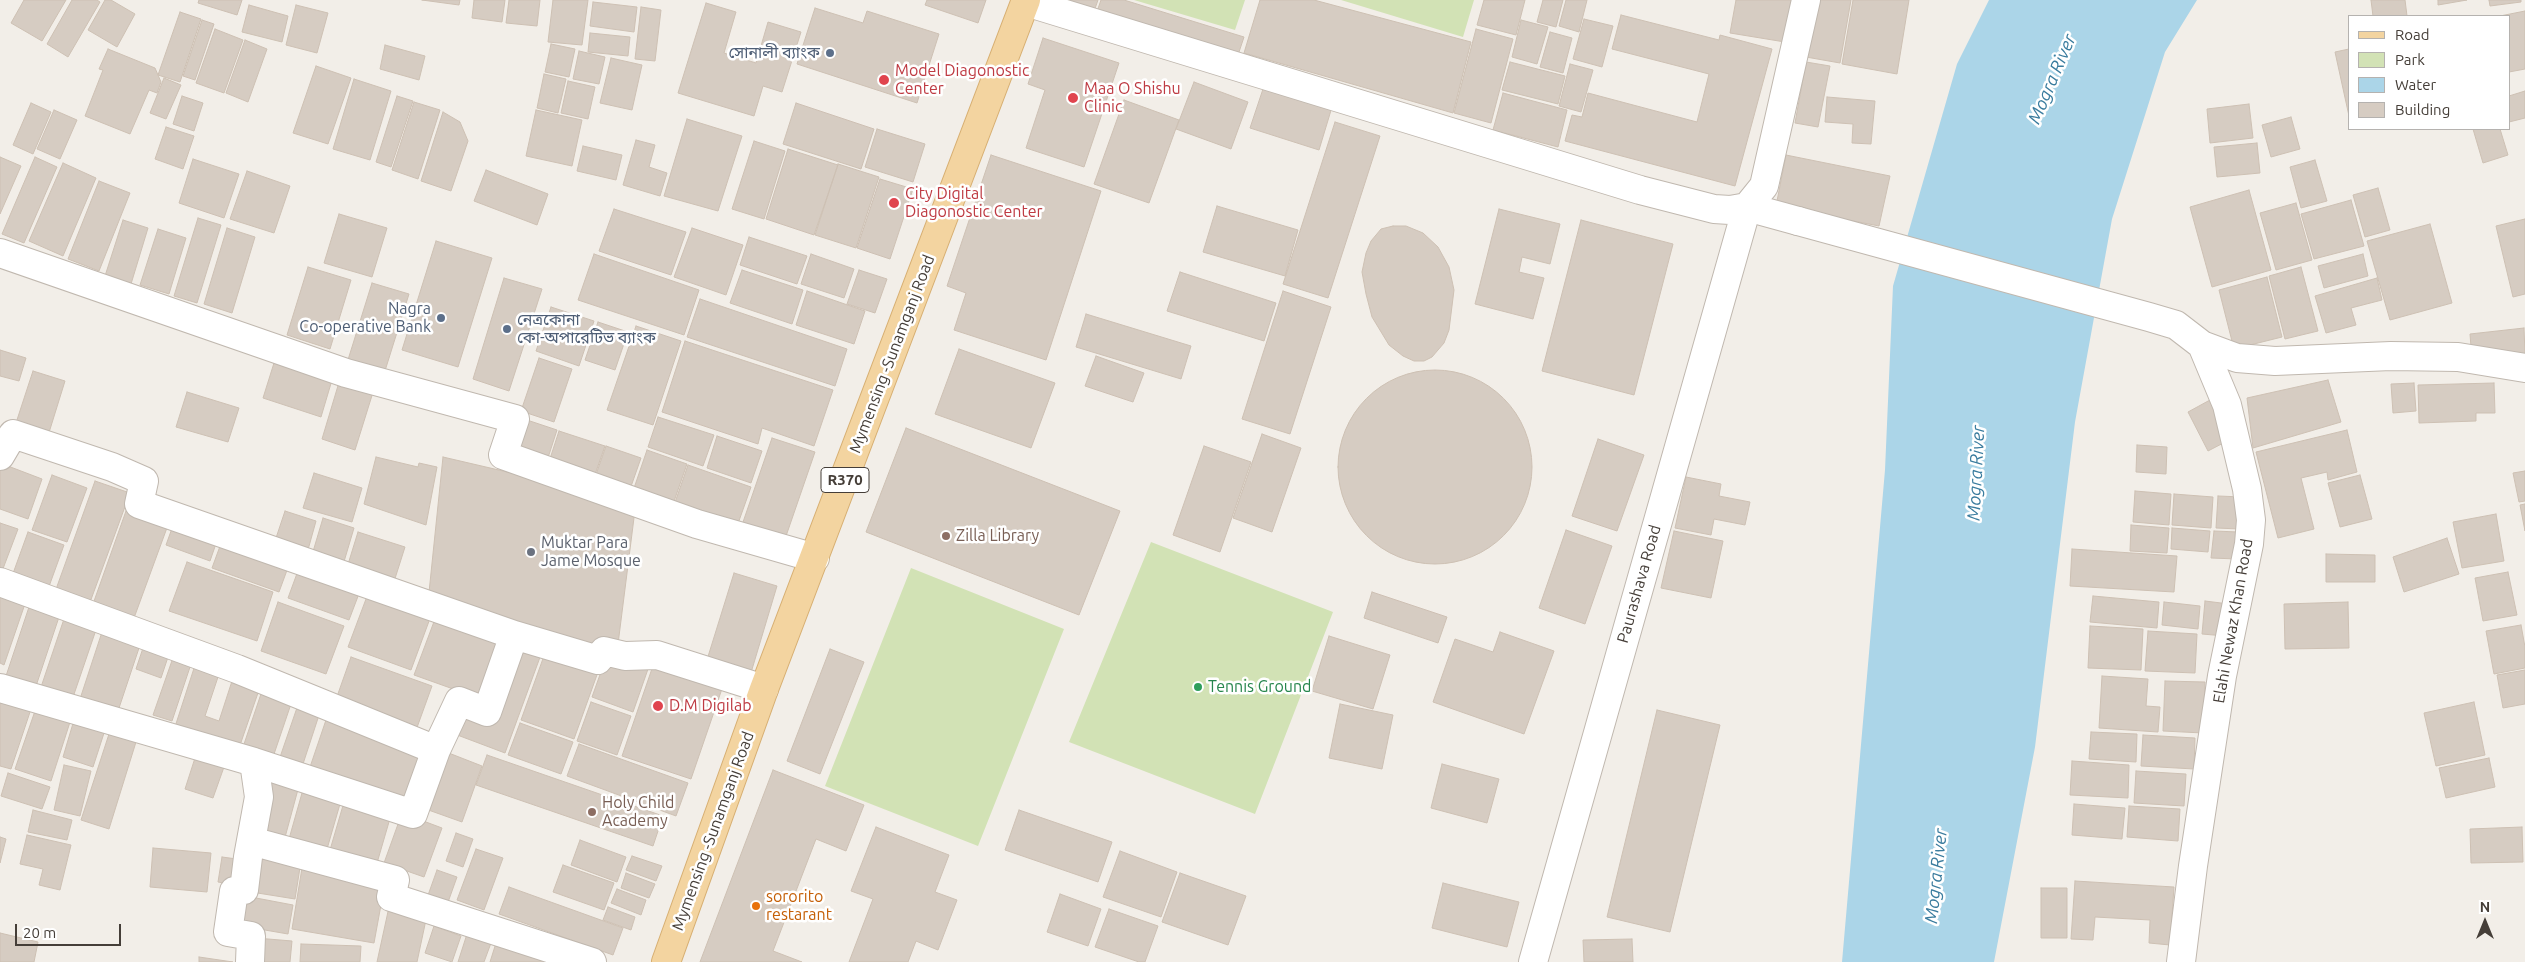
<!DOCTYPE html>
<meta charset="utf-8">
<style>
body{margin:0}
#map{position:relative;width:2525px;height:962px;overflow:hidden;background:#f2eee8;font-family:Ubuntu,sans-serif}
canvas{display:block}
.legend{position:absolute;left:2348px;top:15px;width:162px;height:115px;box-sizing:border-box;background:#fff;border:1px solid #b5b2af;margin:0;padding:6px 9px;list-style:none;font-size:15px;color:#453e38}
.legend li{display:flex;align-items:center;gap:10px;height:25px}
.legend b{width:25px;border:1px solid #b5b2af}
.north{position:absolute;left:2460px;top:897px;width:50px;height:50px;-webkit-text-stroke:4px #fff;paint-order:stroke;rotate:0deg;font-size:14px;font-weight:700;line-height:20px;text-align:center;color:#453e38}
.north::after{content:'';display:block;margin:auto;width:18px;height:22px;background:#453e38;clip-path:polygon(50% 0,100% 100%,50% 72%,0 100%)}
.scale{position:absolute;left:15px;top:924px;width:106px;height:22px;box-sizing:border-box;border:2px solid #453e38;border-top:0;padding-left:6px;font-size:15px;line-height:18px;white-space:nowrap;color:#453e38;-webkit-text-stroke:4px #fff;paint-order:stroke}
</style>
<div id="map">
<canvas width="2525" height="962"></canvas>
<ul class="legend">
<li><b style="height:6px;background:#f3d4a0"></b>Road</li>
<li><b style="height:14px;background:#d2e2b5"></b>Park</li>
<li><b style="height:14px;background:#abd5e8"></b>Water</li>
<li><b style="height:14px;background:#d6ccc2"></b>Building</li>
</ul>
<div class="north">N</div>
<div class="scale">20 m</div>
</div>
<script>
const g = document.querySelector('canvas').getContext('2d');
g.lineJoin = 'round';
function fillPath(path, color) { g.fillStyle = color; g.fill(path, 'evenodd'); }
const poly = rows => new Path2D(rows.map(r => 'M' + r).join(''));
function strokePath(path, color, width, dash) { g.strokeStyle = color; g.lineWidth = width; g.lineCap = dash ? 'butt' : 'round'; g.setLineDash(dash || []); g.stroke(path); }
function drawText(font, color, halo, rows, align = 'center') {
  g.font = font + ' Ubuntu,"Noto Sans Bengali",sans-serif'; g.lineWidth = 5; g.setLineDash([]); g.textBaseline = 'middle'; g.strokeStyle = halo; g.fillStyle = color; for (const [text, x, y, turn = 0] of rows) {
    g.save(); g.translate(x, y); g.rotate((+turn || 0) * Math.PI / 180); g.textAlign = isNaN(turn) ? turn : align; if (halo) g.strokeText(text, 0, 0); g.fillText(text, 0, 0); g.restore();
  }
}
fillPath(poly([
 [1134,0,1245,0,1235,30],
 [1341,0,1474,0,1463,37],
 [1151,542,1333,612,1255,814,1069,742],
 [911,568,1064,629,978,846,825,786]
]), '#d2e2b5');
fillPath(poly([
 [1989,0,2197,0,2165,52,2112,219,2075,422,2035,747,1994,962,1842,962,1885,470,1893,286,1957,64]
]), '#abd5e8');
const building = poly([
 [24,0,66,0,42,41,11,23,24,0],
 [72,0,97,0,100,2,68,57,47,44,72,0],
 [105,0,111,0,135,14,117,47,88,30,105,0],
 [199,0,242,0,237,15,198,3,199,0],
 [422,0,460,0,459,5,422,0],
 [474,0,505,0,502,22,472,18,474,0],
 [509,0,540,0,537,26,506,23,509,0],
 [553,0,588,0,582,45,548,42,553,0],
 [927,0,986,0,978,23,925,5,927,0],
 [1060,0,1098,0,1091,20,1060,0],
 [1101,0,1124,0,1244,37,1235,64,1094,20,1101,0],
 [1260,0,1314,0,1471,42,1453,113,1244,53,1260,0],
 [1484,0,1525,0,1516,35,1477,25,1484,0],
 [1543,0,1563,0,1556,27,1537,22,1543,0],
 [1566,0,1587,0,1579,32,1559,26,1566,0],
 [1736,0,1798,0,1791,43,1730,33,1736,0],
 [1817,0,1851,0,1840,63,1806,57,1817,0],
 [1853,0,1909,0,1897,74,1842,64,1853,0],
 [2371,0,2405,0,2407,16,2373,16,2371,0],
 [2438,0,2467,0,2438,5,2438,0],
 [2489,0,2521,0,2521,2,2490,6,2489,0],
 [593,2,637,7,634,32,590,26,593,2],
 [706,3,736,12,724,53,756,63,768,22,801,32,782,92,763,86,754,116,678,93,706,3],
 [249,5,288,16,282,42,242,32,249,5],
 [296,5,328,13,317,53,286,45,296,5],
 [641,7,661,10,655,61,635,59,641,7],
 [815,8,863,23,867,11,939,34,917,103,797,64,815,8],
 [2525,11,2525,69,2509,72,2509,16,2500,16,2525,11],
 [180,12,201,19,180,82,158,75,180,12],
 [1621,15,1719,40,1720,35,1772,49,1735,186,1565,141,1572,115,1582,117,1588,93,1697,122,1709,74,1612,49,1621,15],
 [1584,19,1613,26,1602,67,1573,59,1584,19],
 [202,20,214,24,195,80,183,76,202,20],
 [1521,20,1548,27,1537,64,1512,57,1521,20],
 [215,29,243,40,224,93,196,83,215,29],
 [1476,29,1513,39,1491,123,1454,113,1476,29],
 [1550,32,1572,38,1563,73,1540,67,1550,32],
 [590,33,630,37,628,56,588,52,590,33],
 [1043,38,1119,63,1084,167,1026,148,1045,90,1028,84,1043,38],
 [245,40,267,49,248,102,226,93,245,40],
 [551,44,575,49,569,77,545,72,551,44],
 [385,45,425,56,419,80,380,69,385,45],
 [108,49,155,68,161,82,157,93,149,90,130,134,85,116,103,70,99,69,108,49],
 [2349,49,2349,116,2335,52,2349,49],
 [579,51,605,57,599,84,573,79,579,51],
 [611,58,642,65,632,110,600,103,611,58],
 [1510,62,1565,76,1558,104,1502,90,1510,62],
 [1806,62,1830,66,1818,127,1795,123,1806,62],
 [1570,64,1593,70,1581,112,1559,106,1570,64],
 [316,66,351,78,328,144,293,133,316,66],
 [544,74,566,79,558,113,537,108,544,74],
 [164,78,181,85,166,119,150,113,164,78],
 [354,79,391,91,370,160,333,149,354,79],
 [568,81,595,87,588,119,561,113,568,81],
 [1194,82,1248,102,1231,149,1176,129,1194,82],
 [1264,86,1332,107,1319,150,1250,128,1264,86],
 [2525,91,2525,118,2509,122,2509,96,2525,91],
 [1503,93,1567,110,1558,147,1493,130,1503,93],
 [182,96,203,103,194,131,173,124,182,96],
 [397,96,413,101,391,167,376,162,397,96],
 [1827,97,1875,101,1871,144,1852,143,1853,124,1825,122,1827,97],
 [1124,100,1179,120,1149,203,1094,184,1124,100],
 [414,102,440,110,418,179,392,170,414,102],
 [31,103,51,112,33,154,13,145,31,103],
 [796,103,874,129,861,169,783,144,796,103],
 [2249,104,2253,138,2210,143,2207,109,2249,104],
 [54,110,77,120,60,159,37,149,54,110],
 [536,110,582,120,572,166,526,156,536,110],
 [443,112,460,122,468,141,451,191,421,181,443,112],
 [2291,117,2300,149,2271,157,2262,125,2291,117],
 [687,119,742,136,718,211,664,196,687,119],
 [1335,122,1380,136,1328,298,1283,284,1335,122],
 [166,127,194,136,183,169,155,159,166,127],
 [877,129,925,144,913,182,865,167,877,129],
 [2473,129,2500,129,2508,155,2483,163,2473,129],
 [636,140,655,145,649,167,667,173,660,196,623,185,636,140],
 [754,141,785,151,764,219,732,209,754,141],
 [2257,143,2260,173,2217,177,2214,147,2257,143],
 [583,146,622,155,616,180,577,171,583,146],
 [788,149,838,165,814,235,766,219,788,149],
 [991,155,1101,191,1046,360,954,330,966,293,947,286,991,155],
 [1786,155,1890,176,1879,226,1776,206,1786,155],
 [0,157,21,166,0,214,0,157],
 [35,157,57,167,24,243,2,234,35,157],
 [193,159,239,174,224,218,179,203,193,159],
 [2315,160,2327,201,2301,208,2290,167,2315,160],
 [63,163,96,178,63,256,29,241,63,163],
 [838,164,879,177,856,248,815,235,838,164],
 [486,170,548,194,537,225,474,201,486,170],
 [247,171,290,186,274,233,230,219,247,171],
 [880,179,913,189,890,259,857,248,880,179],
 [99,181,130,193,99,271,68,259,99,181],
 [2378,188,2390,230,2365,237,2353,195,2378,188],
 [2249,190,2271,270,2212,287,2190,207,2249,190],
 [2351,200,2364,246,2314,259,2301,214,2351,200],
 [2296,203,2312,260,2276,270,2260,213,2296,203],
 [1217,206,1298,230,1285,276,1203,252,1217,206],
 [614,209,686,232,671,275,599,251,614,209],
 [1499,209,1560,224,1550,264,1522,257,1519,272,1544,278,1533,319,1475,304,1499,209],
 [339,214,387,228,372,277,324,263,339,214],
 [198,218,221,225,197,303,174,296,198,218],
 [2525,219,2525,294,2513,297,2496,226,2525,219],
 [123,220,148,228,131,284,105,276,123,220],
 [1581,220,1673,244,1634,395,1542,371,1581,220],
 [2430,224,2452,303,2390,320,2367,241,2430,224],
 [1393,226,1406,226,1423,233,1438,247,1449,267,1454,290,1449,330,1444,343,1432,357,1424,361,1414,361,1403,356,1389,345,1372,317,1366,294,1362,272,1366,253,1371,241,1381,229,1393,226],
 [227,228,255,237,232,313,204,304,227,228],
 [692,228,743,245,726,295,674,277,692,228],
 [158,229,186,238,169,294,140,285,158,229],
 [749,237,807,256,797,284,740,265,749,237],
 [436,241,492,258,458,367,402,350,436,241],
 [594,254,699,290,684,335,578,300,594,254],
 [811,254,854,269,844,298,801,284,811,254],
 [2363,254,2368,276,2324,288,2318,266,2363,254],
 [308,267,351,280,330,349,287,335,308,267],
 [2301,267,2318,331,2285,339,2269,276,2301,267],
 [742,270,803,290,792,324,730,303,742,270],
 [859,270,887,279,875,313,847,304,859,270],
 [1180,272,1276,303,1264,341,1167,311,1180,272],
 [2267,277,2282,337,2234,349,2219,290,2267,277],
 [504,278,542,289,509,391,473,379,504,278],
 [2377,278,2382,300,2351,308,2356,325,2326,333,2315,296,2377,278],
 [372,283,409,294,384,374,347,363,372,283],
 [807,291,865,311,854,344,796,325,807,291],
 [1283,291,1331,307,1290,434,1242,419,1283,291],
 [700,299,847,349,835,386,687,337,700,299],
 [551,307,594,321,579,366,536,351,551,307],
 [1086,314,1191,346,1181,379,1076,347,1086,314],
 [598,322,628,332,615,370,585,360,598,322],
 [636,326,681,341,653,425,607,410,636,326],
 [2524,328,2525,355,2472,360,2470,334,2524,328],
 [685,341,833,390,814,446,762,428,758,444,662,412,685,341],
 [959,349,1055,383,1031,448,935,414,959,349],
 [0,350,26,358,19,381,0,376,0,350],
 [1096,356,1144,373,1133,402,1085,386,1096,356],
 [539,358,572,369,554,422,521,411,539,358],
 [274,363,332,380,321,417,263,398,274,363],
 '1338 467a97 97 0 1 1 194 0a97 97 0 1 1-194 0Z',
 [33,371,65,381,47,439,14,429,33,371],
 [340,379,374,389,355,450,322,439,340,379],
 [2328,380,2341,422,2253,448,2247,398,2328,380],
 [2414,383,2416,411,2393,413,2391,384,2414,383],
 [2494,383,2495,413,2476,413,2476,421,2419,423,2418,385,2494,383],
 [187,392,239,408,228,442,176,427,187,392],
 [2210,400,2231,439,2208,451,2188,412,2210,400],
 [518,417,557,430,545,467,506,454,518,417],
 [658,417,714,435,703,466,648,447,658,417],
 [906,428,1120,511,1079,615,866,532,906,428],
 [2347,430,2357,472,2328,480,2327,472,2301,478,2314,529,2278,538,2256,452,2347,430],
 [559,431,605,446,592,483,547,468,559,431],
 [1262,434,1301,448,1272,532,1233,518,1262,434],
 [717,436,762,451,751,483,707,468,717,436],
 [772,438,815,452,785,539,742,525,772,438],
 [1598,439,1644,455,1617,531,1572,516,1598,439],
 [2137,445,2167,447,2166,474,2136,472,2137,445],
 [606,446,641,458,628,495,593,483,606,446],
 [1204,446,1251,462,1220,552,1173,535,1204,446],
 [647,450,687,464,671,510,631,497,647,450],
 [376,457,418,467,419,463,437,467,426,525,364,504,376,457],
 [443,457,636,502,617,652,428,602,443,457],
 [0,463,42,479,28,519,0,509,0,463],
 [688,465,751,487,735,532,672,511,688,465],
 [2525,471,2525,501,2519,502,2513,473,2525,471],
 [314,473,362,488,352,522,303,508,314,473],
 [52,475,87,488,67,542,32,530,52,475],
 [2360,475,2372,519,2340,527,2328,483,2360,475],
 [1686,477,1721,484,1719,496,1750,502,1745,525,1714,519,1711,535,1675,528,1686,477],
 [95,481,130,493,89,605,55,592,95,481],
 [2135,491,2171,494,2169,525,2133,522,2135,491],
 [2174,494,2213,497,2211,528,2172,525,2174,494],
 [2218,496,2242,497,2240,529,2216,528,2218,496],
 [2525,504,2525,531,2520,505,2525,504],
 [126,511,168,525,134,618,93,604,126,511],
 [285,511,316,521,306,557,273,547,285,511],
 [2496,514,2504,561,2462,568,2453,522,2496,514],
 [323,518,354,528,343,565,312,555,323,518],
 [175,520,219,535,210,561,166,545,175,520],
 [0,523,18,529,1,574,0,574,0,523],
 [2131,525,2169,528,2167,553,2130,551,2131,525],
 [2172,528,2210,531,2208,552,2171,549,2172,528],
 [1566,530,1612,546,1585,624,1539,608,1566,530],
 [1674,531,1723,541,1711,598,1661,588,1674,531],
 [2214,531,2238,532,2237,559,2211,558,2214,531],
 [28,532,64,545,47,592,11,579,28,532],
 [358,532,405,547,392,588,345,574,358,532],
 [223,538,290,562,279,592,212,568,223,538],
 [2447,538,2459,574,2404,592,2393,557,2447,538],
 [2072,549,2177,556,2174,592,2070,586,2072,549],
 [2326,554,2375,555,2375,582,2326,582,2326,554],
 [187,562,273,592,257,641,169,611,187,562],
 [299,568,360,591,349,620,288,598,299,568],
 [2508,572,2517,615,2483,621,2475,578,2508,572],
 [734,573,777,586,750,676,706,663,734,573],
 [0,589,27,598,4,665,0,663,0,589],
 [369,591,432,613,411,670,348,647,369,591],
 [1372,592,1447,617,1438,643,1364,618,1372,592],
 [2093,596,2159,602,2157,628,2090,622,2093,596],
 [2205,601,2229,604,2225,636,2202,634,2205,601],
 [278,602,344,626,326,674,261,651,278,602],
 [2164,602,2200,606,2198,629,2162,625,2164,602],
 [2348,602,2349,648,2285,649,2284,604,2348,602],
 [30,604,60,614,35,689,5,679,30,604],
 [66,613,98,624,71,703,39,693,66,613],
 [435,619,504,644,484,700,414,675,435,619],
 [2521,625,2525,647,2525,668,2494,674,2486,631,2521,625],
 [2090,626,2143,629,2141,670,2088,668,2090,626],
 [103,629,141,642,117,714,79,702,103,629],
 [2148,631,2197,634,2195,673,2145,671,2148,631],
 [1500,632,1554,651,1524,734,1433,702,1455,639,1493,652,1500,632],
 [1329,636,1390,655,1373,709,1312,691,1329,636],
 [515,639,543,649,505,753,452,733,462,708,487,717,515,639],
 [145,642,170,651,161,678,136,669,145,642],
 [830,649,864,662,820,774,787,761,830,649],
 [175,652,193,658,172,721,153,715,175,652],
 [545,653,598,672,574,739,521,720,545,653],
 [607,655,648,669,633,712,592,697,607,655],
 [351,657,432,686,415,733,334,705,351,657],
 [656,657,725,680,691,779,622,756,656,657],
 [197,659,221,668,205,716,219,721,233,678,260,687,237,754,173,733,197,659],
 [2525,670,2525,704,2503,708,2497,675,2525,670],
 [2102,676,2148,679,2146,706,2160,707,2158,732,2099,728,2102,676],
 [2165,681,2205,682,2203,733,2163,731,2165,681],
 [263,688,293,698,272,760,242,750,263,688],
 [0,695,32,706,11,769,0,766,0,695],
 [300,699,322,706,301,770,278,763,300,699],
 [591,702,631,716,617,755,577,741,591,702],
 [2474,702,2485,755,2436,766,2424,713,2474,702],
 [1340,704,1393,715,1382,769,1329,758,1340,704],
 [36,708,71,719,51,781,15,769,36,708],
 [1657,710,1720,725,1670,932,1607,917,1657,710],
 [327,717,430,751,411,808,308,773,327,717],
 [74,720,105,730,93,767,63,757,74,720],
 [520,723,573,742,561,774,508,755,520,723],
 [2091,732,2137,734,2136,762,2089,759,2091,732],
 [109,734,136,742,109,829,81,820,109,734],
 [2143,735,2195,738,2194,769,2141,766,2143,735],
 [579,744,688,783,676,816,567,776,579,744],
 [441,750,482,766,462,822,420,807,441,750],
 [487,755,663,816,653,846,476,785,487,755],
 [195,758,224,767,213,798,185,789,195,758],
 [2489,758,2495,787,2446,798,2439,768,2489,758],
 [2072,761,2129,765,2128,798,2070,795,2072,761],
 [1442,764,1499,779,1487,823,1431,808,1442,764],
 [64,765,91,771,80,816,54,810,64,765],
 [773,770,864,805,846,851,816,839,773,951,802,962,700,962,773,770],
 [2136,771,2186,774,2184,806,2134,803,2136,771],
 [8,773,50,787,42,809,1,796,8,773],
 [271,774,300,782,284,841,254,833,271,774],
 [304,786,342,797,327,849,289,839,304,786],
 [344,802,391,815,377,863,330,850,344,802],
 [2074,804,2125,808,2122,839,2072,835,2074,804],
 [2129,806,2180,809,2178,841,2127,837,2129,806],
 [33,810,72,820,67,840,28,832,33,810],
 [1019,810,1112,842,1098,882,1005,850,1019,810],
 [402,813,442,828,424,877,384,863,402,813],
 [876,827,949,855,935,892,957,900,938,950,916,941,908,962,849,962,873,899,851,891,876,827],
 [2522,827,2523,862,2471,863,2470,829,2522,827],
 [456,833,473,839,463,867,446,861,456,833],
 [27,835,71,845,60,890,39,885,43,869,20,864,27,835],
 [0,837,6,839,0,863,0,837],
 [580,840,626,857,617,882,571,865,580,840],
 [253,847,302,855,295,899,245,891,253,847],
 [153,848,211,853,207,892,150,887,153,848],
 [476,849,503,858,484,910,457,900,476,849],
 [1120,851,1177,872,1161,917,1103,897,1120,851],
 [632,856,662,866,656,881,626,870,632,856],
 [222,857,244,860,241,886,218,882,222,857],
 [563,865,614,883,604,910,553,892,563,865],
 [302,868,385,883,374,943,292,929,302,868],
 [437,870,457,877,447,905,427,898,437,870],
 [626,873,655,884,649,898,621,888,626,873],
 [1180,873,1246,896,1228,945,1162,922,1180,873],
 [2075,881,2174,887,2170,945,2149,943,2150,920,2095,917,2093,940,2071,939,2075,881],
 [1443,883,1519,902,1507,947,1432,928,1443,883],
 [509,887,623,928,613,955,499,914,509,887],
 [2041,888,2067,888,2067,938,2041,938,2041,888],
 [617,889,646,900,641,915,611,903,617,889],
 [235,894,293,905,288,934,230,924,235,894],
 [1060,894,1101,909,1088,946,1047,932,1060,894],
 [389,907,427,915,417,962,377,962,389,907],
 [608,907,635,917,631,930,603,920,608,907],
 [1109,909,1158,926,1145,962,1139,962,1095,947,1109,909],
 [434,926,461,936,452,962,425,953,434,926],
 [0,933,38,942,34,962,0,962,0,933],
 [467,934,491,943,484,962,458,962,467,934],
 [256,938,292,941,290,962,254,962,256,938],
 [1632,939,1633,962,1584,962,1583,940,1632,939],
 [496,943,548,962,490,962,496,943],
 [301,944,361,946,360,962,300,962,301,944],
 [199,957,233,962,199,962,199,957]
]);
fillPath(building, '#d6ccc2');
strokePath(building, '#cdc0b3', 1);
const minor = poly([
 [1747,207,1798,221],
 [0,253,346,373,515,419,503,455,697,524,815,558],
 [0,456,13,434,112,467,144,481,139,504,514,635],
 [0,582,237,669,436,750],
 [0,688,254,762,413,814,436,750,459,701,487,712,514,635,598,660,604,651,625,656,657,655,764,689],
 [251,841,395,880,391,897,592,962],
 [250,962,251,936,228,932,234,891,244,890,248,857,259,797,254,762]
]);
const tertiary = poly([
 [1026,2,1640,190,1714,209,1730,210,1747,207,1764,186,1806,0],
 [1798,221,2149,317,2176,325,2202,345,2227,405,2247,489,2251,520,2249,544,2222,676,2193,866,2181,962],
 [2202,345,2237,358,2275,361,2391,356,2458,357,2525,368],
 [1533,962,1747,207]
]);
const primary = poly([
 [666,962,764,689,1026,0]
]);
strokePath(minor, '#c0b8af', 30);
strokePath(tertiary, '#c0b8af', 30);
strokePath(primary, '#d7af72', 30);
strokePath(minor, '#fff', 28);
strokePath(tertiary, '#fff', 28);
strokePath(primary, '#f3d4a0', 28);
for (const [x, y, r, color] of [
 [830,53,5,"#5c6f8a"],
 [884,80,6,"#e0444e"],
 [1073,98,6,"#e0444e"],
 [894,203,6,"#e0444e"],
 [441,318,5,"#5c6f8a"],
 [507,329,5,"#5c6f8a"],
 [946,536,5,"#8d6e63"],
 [531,552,5,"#6b7280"],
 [1198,687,5,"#2e9e5b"],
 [658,706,6,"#e0444e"],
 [592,812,5,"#8d6e63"],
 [756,906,5,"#e8710a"]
]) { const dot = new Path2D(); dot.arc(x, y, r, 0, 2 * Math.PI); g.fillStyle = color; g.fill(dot); strokePath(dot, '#fff', 2); }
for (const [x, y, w] of [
 [845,480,48]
]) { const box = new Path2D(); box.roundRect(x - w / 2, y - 12.5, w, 25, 4); g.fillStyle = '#fff'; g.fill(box); strokePath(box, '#453e38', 1); }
drawText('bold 15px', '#453e38', null, [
 ["R370",845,480]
]);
drawText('16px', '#4e5e75', '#fff', [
 ["সোনালী ব্যাংক",820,53],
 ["Nagra",431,309],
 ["Co-operative Bank",431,327],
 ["নেত্রকোনা",517,320,"left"],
 ["কো-অপারেটিভ ব্যাংক",517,338,"left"]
], 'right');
drawText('16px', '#be3a42', '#fff', [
 ["Model Diagonostic",895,71],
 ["Center",895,89],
 ["Maa O Shishu",1084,89],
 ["Clinic",1084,107],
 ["City Digital",905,194],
 ["Diagonostic Center",905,212],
 ["D.M Digilab",669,706]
], 'left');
drawText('16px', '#453e38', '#fff', [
 ["Mymensing -Sunamganj Road",892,354,-69],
 ["Paurashava Road",1639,584,-74],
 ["Elahi Newaz Khan Road",2233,621,-80],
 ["Mymensing -Sunamganj Road",713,831,-70]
]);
drawText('16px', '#785e54', '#fff', [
 ["Zilla Library",956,536],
 ["Holy Child",602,803],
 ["Academy",602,821]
], 'left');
drawText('16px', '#5b616d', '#fff', [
 ["Muktar Para",541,543],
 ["Jame Mosque",541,561]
], 'left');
drawText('16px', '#27864d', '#fff', [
 ["Tennis Ground",1208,687]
], 'left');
drawText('16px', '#c56008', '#fff', [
 ["sororito",766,897],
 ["restarant",766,915]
], 'left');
drawText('italic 18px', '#3a7c9e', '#fff', [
 ["Mogra River",2052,79,-67],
 ["Mogra River",1976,473,-87],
 ["Mogra River",1936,876,-84]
]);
</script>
